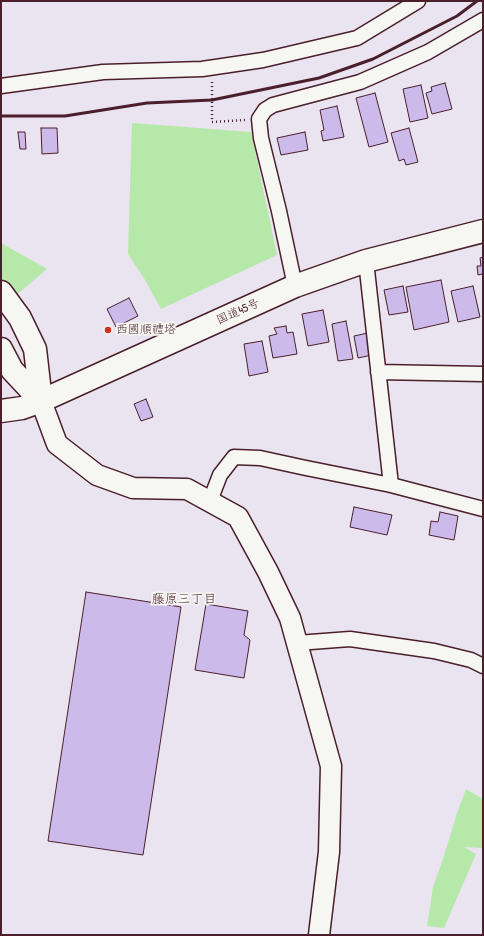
<!DOCTYPE html>
<meta charset="utf-8">
<style>
body{margin:0}
#map{position:relative;width:484px;height:936px;overflow:hidden;background:#e9e4f0;font-family:"Patrick Hand",sans-serif}
canvas{display:block}
.frame{position:absolute;inset:0;border:2px solid #4a1f2b;pointer-events:none}
</style>
<div id="map">
<canvas width="484" height="936"></canvas>
<div class="frame"></div>
</div>
<script>
const g = document.querySelector('canvas').getContext('2d');
g.lineJoin = 'round';
function fillPath(path, color) { g.fillStyle = color; g.fill(path, 'evenodd'); }
const poly = rows => new Path2D(rows.map(r => 'M' + r).join(''));
function strokePath(path, color, width, dash) { g.strokeStyle = color; g.lineWidth = width; g.lineCap = dash ? 'butt' : 'round'; g.setLineDash(dash || []); g.stroke(path); }
function drawText(font, color, halo, rows, align = 'center') {
  g.font = font + ' "Patrick Hand","Klee One",sans-serif'; g.lineWidth = 3.5; g.setLineDash([]); g.textBaseline = 'middle'; g.strokeStyle = halo; g.fillStyle = color; for (const [text, x, y, turn = 0] of rows) {
    g.save(); g.translate(x, y); g.rotate((+turn || 0) * Math.PI / 180); g.textAlign = isNaN(turn) ? turn : align; if (halo) g.strokeText(text, 0, 0); g.fillText(text, 0, 0); g.restore();
  }
}
fillPath(poly([
 [132,123,251,132,277,255,161,309,145,280,128,254],
 [1,243,47,269,1,308],
 [466,789,483,799,483,848,464,847,476,854,444,928,427,926,433,887,443,859,457,813]
]), '#b6e8a9');
const building = poly([
 [445,83,452,109,432,114,426,93,432,91,431,87,445,83],
 [421,85,428,118,410,122,403,89,421,85],
 [375,93,388,142,369,147,356,98,375,93],
 [337,106,344,137,323,141,321,131,324,130,320,110,337,106],
 [41,128,57,128,58,153,42,154,41,128],
 [409,128,418,162,406,165,404,159,399,161,391,133,409,128],
 [18,132,25,132,26,149,20,149,18,132],
 [305,132,308,150,281,155,277,138,305,132],
 [483,257,483,277,482,274,478,275,477,266,481,266,480,258,483,257],
 [441,280,449,322,414,330,406,287,441,280],
 [403,286,408,312,389,315,384,290,403,286],
 [473,286,480,317,458,322,451,291,473,286],
 [129,298,138,316,116,327,107,309,129,298],
 [323,310,329,342,308,346,302,314,323,310],
 [346,321,353,359,338,361,332,324,346,321],
 [286,326,287,333,293,332,297,354,273,358,269,336,277,334,274,328,286,326],
 [368,333,372,355,358,358,354,336,368,333],
 [262,341,268,372,249,376,244,344,262,341],
 [146,399,153,417,141,421,134,404,146,399],
 [354,507,392,515,387,535,350,527,354,507],
 [440,512,458,516,454,540,429,535,431,521,438,522,440,512],
 [86,592,181,607,143,855,48,841,86,592],
 [206,604,248,611,244,635,250,640,244,678,195,670,206,604]
]);
fillPath(building, '#ccbaea');
strokePath(building, '#4a1f2b', 1);
const street = poly([
 [1,86,103,72,202,69,263,60,357,38,418,1],
 [366,261,391,485],
 [295,286,279,211,261,138,259,119,265,110,273,105,360,82,428,52,483,20],
 [378,372,483,374],
 [210,501,220,475,234,457,260,458,306,468,391,485,483,509],
 [297,643,350,639,434,651,471,660,483,666]
]);
const secondary = poly([
 [41,401,57,444,97,475,133,488,187,489,238,517,268,572,290,618,331,766,329,852,319,935]
]);
const highway = poly([
 [1,292,20,318,35,349,41,401],
 [1,349,12,370,41,401],
 [1,411,22,408,41,401,295,286,366,261,483,231]
]);
strokePath(street, '#4a1f2b', 17);
strokePath(secondary, '#4a1f2b', 23);
strokePath(highway, '#4a1f2b', 25);
strokePath(poly([
 [212,82,212,122,245,120]
]), '#4a1f2b', 2.5, [1, 3]);
strokePath(street, '#f6f6f2', 14);
strokePath(secondary, '#f6f6f2', 20);
strokePath(highway, '#f6f6f2', 22);
strokePath(poly([
 [1,116,65,116,147,103,212,100,319,78,373,59,457,16,477,1]
]), '#4a1f2b', 3);
for (const [x, y, r, color] of [
 [108,330,4,"#c8321e"]
]) { const dot = new Path2D(); dot.arc(x, y, r, 0, 2 * Math.PI); g.fillStyle = color; g.fill(dot); strokePath(dot, '#f6f6f2', 1.5); }
drawText('12px', '#4a1f2b', '#f6f6f2', [
 ["国道45号",238,312,-24]
]);
drawText('12px', '#4a1f2b', '#f6f6f2', [
 ["西國順禮塔",116,330]
], 'left');
drawText('13px', '#4a1f2b', '#f6f6f2', [
 ["藤原三丁目",184,600]
]);
</script>
